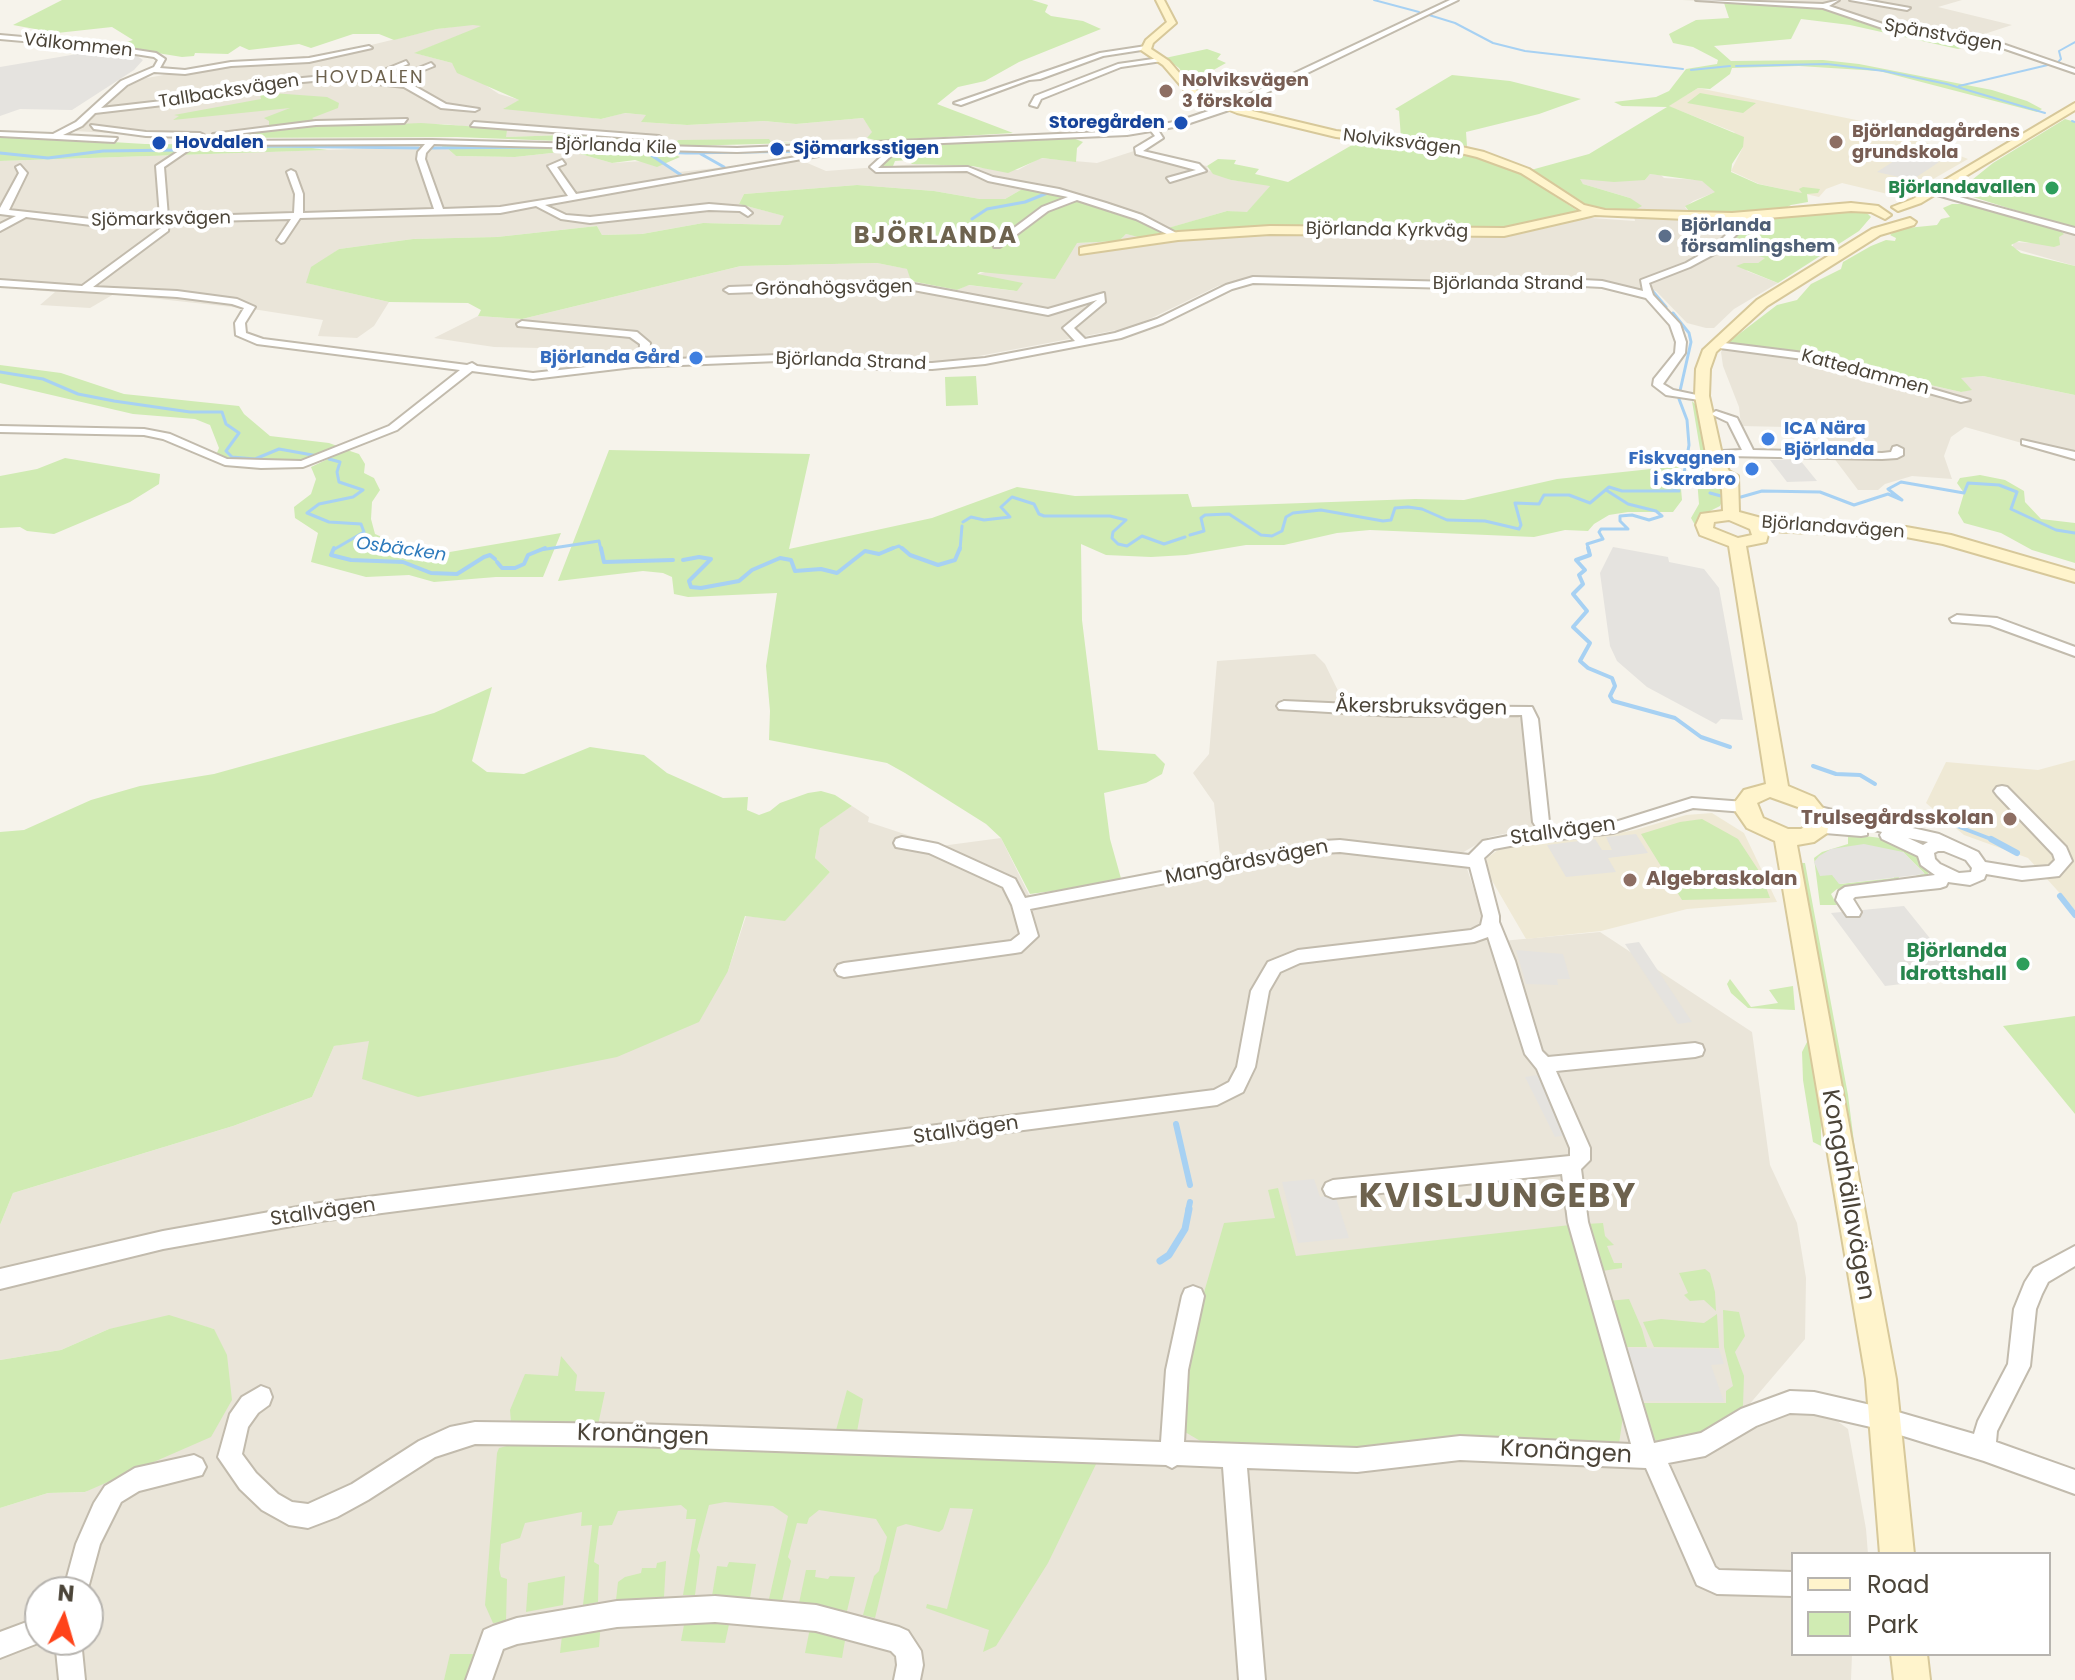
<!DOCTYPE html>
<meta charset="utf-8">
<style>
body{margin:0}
#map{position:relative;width:2075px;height:1680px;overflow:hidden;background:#f6f3eb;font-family:Poppins,sans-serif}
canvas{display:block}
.legend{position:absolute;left:1791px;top:1552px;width:260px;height:104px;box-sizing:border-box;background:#fff;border:2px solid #b7b4af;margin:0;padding:10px 14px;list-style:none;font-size:24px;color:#4b4438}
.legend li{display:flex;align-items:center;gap:16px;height:40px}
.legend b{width:40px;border:2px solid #b7b4af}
.north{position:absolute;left:24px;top:1576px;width:80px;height:80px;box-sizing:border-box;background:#fff;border:2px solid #b7b4af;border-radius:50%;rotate:5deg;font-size:22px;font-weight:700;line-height:32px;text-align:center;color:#4b4438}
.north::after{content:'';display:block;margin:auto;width:28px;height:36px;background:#ff4319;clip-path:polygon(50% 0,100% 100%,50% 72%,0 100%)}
</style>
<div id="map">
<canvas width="2075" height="1680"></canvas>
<ul class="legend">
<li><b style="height:10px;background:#fff4cc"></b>Road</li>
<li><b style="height:22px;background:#d0ebb3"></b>Park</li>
</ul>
<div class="north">N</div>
</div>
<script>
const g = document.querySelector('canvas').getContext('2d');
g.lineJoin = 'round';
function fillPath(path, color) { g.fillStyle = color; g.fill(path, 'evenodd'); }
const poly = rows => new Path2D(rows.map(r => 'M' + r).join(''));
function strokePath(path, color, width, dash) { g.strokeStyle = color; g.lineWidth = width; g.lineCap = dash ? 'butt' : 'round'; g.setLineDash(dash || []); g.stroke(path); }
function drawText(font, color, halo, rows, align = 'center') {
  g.font = font + ' Poppins,sans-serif'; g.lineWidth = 8; g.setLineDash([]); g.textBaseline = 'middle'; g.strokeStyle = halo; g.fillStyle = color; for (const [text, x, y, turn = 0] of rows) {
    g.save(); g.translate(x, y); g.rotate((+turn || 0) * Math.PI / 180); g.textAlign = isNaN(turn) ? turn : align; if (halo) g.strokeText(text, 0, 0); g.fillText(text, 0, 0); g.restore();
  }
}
fillPath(poly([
 [1682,0,1962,0,1938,7,2012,25,1972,38,1922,37,1816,7],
 [473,24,483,26,415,53,452,63,499,94,520,100,505,108,601,119,624,113,647,115,642,122,687,125,764,121,796,124,863,118,873,132,867,138,771,142,678,140,674,144,607,140,571,132,565,135,506,137,506,131,444,124,376,125,191,138,75,131,136,80,234,62,334,54,437,29],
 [413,147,448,149,456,156,515,157,570,151,612,163,659,160,679,172,798,159,826,171,917,164,1018,170,1040,158,1097,163,1134,151,1207,166,1208,170,1231,180,1271,185,1247,213,1227,211,1169,228,1581,213,1592,218,1635,221,1630,198,1583,184,1579,179,1645,180,1650,174,1661,175,1664,178,1701,180,1711,187,1716,192,1693,201,1685,207,1696,220,1741,221,1766,258,1758,263,1744,263,1747,271,1778,283,1734,309,1714,328,1706,328,1687,323,1656,291,1583,280,1534,278,1443,283,1324,281,1262,276,1218,286,1133,327,947,362,913,364,788,356,654,362,650,359,559,371,540,348,494,347,434,338,478,316,522,319,741,266,877,263,908,269,911,281,957,290,968,285,1016,291,976,275,1076,243,1119,241,1126,234,1146,239,1024,188,1005,199,980,199,934,191,857,185,744,194,739,204,785,216,780,225,703,223,642,234,602,235,597,226,497,237,413,239,339,249,326,258,307,283,389,302,374,326,357,338,318,336,323,320,259,310,114,294,90,308,40,305,55,292,0,287,0,161],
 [2058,229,2075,233,2075,266,2012,248,2014,242,2032,243,2059,237],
 [1726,344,1840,356,1869,371,1961,392,1971,389,1959,378,1983,376,2075,395,2075,458,1965,427,1951,437,1944,456,1952,479,1912,476,1885,484,1878,490,1858,490,1818,437,1786,427,1741,426,1739,407,1723,366,1721,352],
 [1315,654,1325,664,1342,699,1339,713,1512,713,1523,720,1533,828,1489,837,1462,853,1491,942,1600,932,1752,1032,1770,1165,1797,1223,1806,1278,1805,1339,1748,1406,1736,1414,1793,1411,1832,1417,1848,1429,1866,1529,1868,1554,1793,1554,1793,1654,1852,1654,1851,1680,0,1680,0,1508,48,1493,86,1492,214,1329,191,1323,109,1329,61,1350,0,1360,0,1225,13,1193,233,1126,312,1097,334,1046,728,971,746,916,785,920,830,872,815,858,820,827,852,806,869,817,868,822,941,846,1001,838,1036,909,1229,874,1221,864,1214,803,1193,773,1209,754,1217,661],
 [40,1592,88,1592,88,1640,40,1640]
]), '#eae5d9');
fillPath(poly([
 [1698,88,1881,125,1968,159,1909,193,1896,196,1842,183,1826,189,1819,197,1759,184,1731,171,1743,147,1734,132,1668,106],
 [2075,760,2075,910,2028,858,1964,835,1926,803,1946,762,2038,770],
 [1712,813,1744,833,1777,902,1687,909,1601,931,1526,939,1487,872,1487,858,1502,847,1596,837,1635,830,1686,815]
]), '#efe9d5');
fillPath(poly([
 [62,0,1032,0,1048,5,1045,12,1051,16,1083,21,1101,29,1019,62,985,81,958,87,937,104,1013,133,878,141,867,138,872,132,863,118,796,124,764,121,687,125,641,122,646,115,625,113,601,119,503,109,519,100,457,73,452,63,414,53,481,26,473,25,437,29,394,40,379,34,353,34,311,48,299,44,249,50,240,46,228,54,195,53,194,56,182,57,114,46,133,40,112,27,57,33,13,25],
 [1724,3,1816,7,1922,37,1986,40,2075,72,1979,43,1958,49,1850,25,1801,19,1791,39,1714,46,1731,61,1823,60,1859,64,1992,90,2027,101,2042,109,2037,112,1879,71,1799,66,1732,68,1730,74,1710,89,1698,88,1669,106,1744,137,1743,147,1732,164,1731,172,1758,184,1782,189,1802,193,1799,189,1803,187,1820,189,1818,193,1807,194,1808,202,1791,205,1782,210,1750,214,1691,214,1685,206,1715,192,1702,181,1650,174,1645,180,1614,182,1580,179,1583,184,1630,198,1642,206,1631,212,1610,211,1592,208,1531,170,1589,154,1667,107,1622,106,1614,102,1656,97,1669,91,1686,69,1717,64,1718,60,1693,47,1673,43,1669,34,1696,20,1729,18],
 [1207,49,1221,54,1217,59,1226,63,1208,73,1206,76,1215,81,1201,91,1192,87,1179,68,1165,58],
 [1452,75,1510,81,1581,99,1539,114,1466,132,1467,146,1401,138,1399,111,1395,109],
 [272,93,327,97,339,103,338,108,312,118,316,121,312,123,269,126,269,121,264,118,290,108,173,120,179,116,174,115,261,99,260,95],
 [1700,93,1756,103,1743,113,1687,103],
 [2065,119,2075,122,2075,229,1957,192,1993,163],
 [375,121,376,125,421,123,496,128,495,130,507,130,506,137,565,135,571,132,603,134,601,137,607,140,617,136,664,139,661,143,674,144,678,140,769,139,771,142,795,143,686,146,457,137,218,138,220,134,276,127],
 [13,136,145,144,288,145,328,150,0,161,0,137],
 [1073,138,1083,142,1077,148,1076,162,1042,158,1008,173,972,166,912,164,908,160,895,161,893,166,880,167,890,157,889,153,881,151,824,153,825,149],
 [1359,141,1455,150,1512,168,1581,213,1519,228,1178,232,1168,228,1227,211,1247,212,1270,186,1231,180,1213,174,1207,166,1218,159,1236,160,1234,164,1259,169,1255,174,1288,182],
 [446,144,585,147,670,152,680,157,657,167,635,160,612,163,570,151,515,157,456,156,448,149,438,149],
 [857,185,934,191,980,199,1005,199,1024,188,1051,191,1140,219,1173,235,1146,239,1126,234,1119,241,1077,243,1055,279,980,272,977,274,1023,283,1017,291,969,285,957,290,911,281,907,269,877,263,741,266,522,319,478,316,481,310,468,303,389,302,306,283,311,267,339,249,413,239,497,237,597,226,602,235,642,234,703,223,780,225,784,216,739,204,744,194],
 [1952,204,1970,204,2058,229,2064,234,2059,237,2060,245,2054,247,2019,241,2011,245,2021,253,2075,266,2075,395,1983,376,1961,378,1972,390,1961,392,1869,371,1847,363,1840,356,1726,344,1777,305,1797,300,1811,284,1841,269,1843,262,1871,246,1886,240,1895,241,1896,238,1890,235,1897,229,1937,225,1941,219,1950,217,1943,208],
 [1847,211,1867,213,1871,217,1859,231,1778,283,1736,266,1744,263,1758,263,1765,258,1726,246,1741,221],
 [0,365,61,373,124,394,239,406,244,414,270,436,329,443,340,447,306,461,245,461,222,457,216,455,219,448,210,425,195,419,133,414,0,383],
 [976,376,978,405,946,406,945,377],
 [1692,401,1699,408,1723,499,1720,506,1700,516,1695,525,1691,518,1699,504,1697,479,1702,461],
 [347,450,359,454,365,464,364,473,374,478,380,490,372,502,371,519,375,534,409,549,438,554,561,533,543,577,496,577,434,582,409,575,366,577,311,562,318,533,295,518,294,507,311,494,316,479,311,467],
 [609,450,810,454,789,549,932,518,1017,487,1075,496,1188,494,1192,507,1415,499,1464,500,1557,479,1679,466,1682,500,1673,512,1628,512,1609,515,1594,524,1588,531,1565,530,1534,537,1370,530,1337,533,1284,545,1246,545,1186,555,1151,557,1106,555,1081,544,1082,620,1098,750,1155,754,1165,764,1162,774,1146,783,1104,793,1110,839,1122,882,1030,894,1001,838,986,824,905,773,887,763,769,740,770,711,766,666,777,593,688,597,674,594,672,577,663,573,643,571,558,581],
 [65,458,160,474,159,484,130,502,54,534,27,531,20,527,0,528,0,476,37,469],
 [1980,475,2005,480,2024,491,2025,502,2041,519,2075,523,2075,563,2032,550,2001,533,1964,523,1958,513,1964,493,1957,483,1960,478],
 [492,687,472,761,487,772,524,774,590,747,644,755,667,773,723,798,748,797,747,810,759,815,770,811,780,803,808,793,821,791,835,795,852,806,820,828,815,858,830,872,785,921,745,916,728,971,699,1022,617,1057,418,1097,362,1079,369,1041,334,1046,312,1097,233,1126,13,1193,0,1225,0,832,24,830,91,800,140,786,214,774,434,713],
 [1702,819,1738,839,1761,874,1770,898,1682,900,1641,834,1680,822],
 [1848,834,1889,839,1912,852,1924,864,1929,875,1918,879,1913,877,1924,873,1903,852,1833,875,1840,884,1894,878,1892,869,1900,879,1897,882,1837,889,1831,894,1837,905,1820,905,1814,858,1822,852,1848,844],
 [1802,863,1805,863,1848,1095,1855,1150,1851,1149,1803,892],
 [1730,979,1751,1007,1778,1003,1769,990,1793,986,1795,1010,1748,1008,1731,993,1727,984],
 [2075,1016,2075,1114,2003,1026],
 [1808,1040,1811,1043,1821,1119,1821,1146,1813,1142,1803,1080,1802,1052],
 [1278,1188,1296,1256,1570,1225,1624,1409,1619,1444,1356,1453,1214,1449,1185,1432,1179,1399,1192,1334,1224,1223,1275,1218,1268,1190],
 [1603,1223,1605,1236,1614,1245,1607,1246,1614,1263,1622,1263,1622,1268,1602,1271,1586,1224],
 [1705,1269,1710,1273,1715,1292,1716,1311,1704,1300,1690,1301,1684,1295,1688,1293,1679,1273],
 [1629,1299,1642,1329,1647,1347,1623,1347,1608,1301],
 [1723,1310,1739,1312,1745,1336,1735,1352,1744,1376,1743,1406,1697,1438,1659,1443,1649,1434,1640,1403,1726,1403,1726,1391,1733,1386,1724,1347],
 [1717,1314,1719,1348,1654,1347,1643,1322,1661,1319,1704,1323],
 [169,1315,214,1329,227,1355,232,1400,211,1437,85,1492,48,1493,0,1508,0,1360,61,1350,109,1329],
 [561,1356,577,1375,575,1391,605,1392,598,1425,511,1422,510,1410,525,1374,558,1376],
 [847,1390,863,1399,856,1437,835,1434],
 [518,1443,1100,1456,1048,1563,996,1646,983,1652,989,1630,926,1608,927,1604,947,1609,973,1509,950,1508,943,1529,939,1532,906,1524,897,1527,875,1618,863,1615,874,1576,879,1571,887,1537,876,1519,819,1510,809,1518,807,1524,797,1523,788,1557,791,1561,782,1601,769,1599,788,1516,773,1506,725,1502,709,1505,697,1550,700,1555,695,1595,683,1595,696,1519,686,1519,687,1510,681,1505,618,1511,612,1525,599,1526,594,1562,599,1565,598,1602,583,1605,592,1525,581,1526,582,1512,525,1523,520,1538,501,1544,499,1569,501,1577,507,1579,506,1622,493,1623,485,1605,497,1453,499,1448],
 [666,1561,664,1597,616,1600,618,1582,625,1577,641,1573,642,1568,656,1568,657,1563],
 [729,1562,756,1564,750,1598,712,1596,717,1566,727,1567],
 [806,1570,816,1570,815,1577,828,1579,830,1576,855,1577,847,1611,799,1603],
 [565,1576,563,1605,526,1612,528,1583],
 [686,1614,731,1615,725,1643,681,1641],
 [601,1621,599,1647,560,1653,563,1627],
 [811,1623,847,1629,842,1658,805,1653],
 [450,1654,474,1654,468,1680,444,1680]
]), '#d0ebb3');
fillPath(poly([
 [101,50,137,56,143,60,134,70,72,110,20,109,0,116,0,67],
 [1905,154,1939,162,1912,180,1877,172],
 [1770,460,1800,460,1817,481,1787,482],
 [1613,547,1668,557,1669,562,1704,569,1719,588,1743,720,1721,719,1716,724,1647,687,1617,661,1610,646,1600,573],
 [1636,834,1648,853,1608,858,1616,872,1566,877,1547,845,1595,839,1602,850,1612,850,1606,837],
 [1864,844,1903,852,1925,874,1839,884,1832,875,1820,876,1814,862,1819,856,1831,849],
 [1904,906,1961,977,1885,986,1831,913],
 [1639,942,1692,1022,1678,1024,1625,944],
 [1516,950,1563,954,1570,979,1557,979,1558,985,1526,984],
 [1537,1075,1567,1135,1555,1137,1525,1077],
 [1314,1179,1320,1197,1335,1195,1349,1238,1298,1243,1282,1182],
 [1624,1348,1719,1349,1724,1364,1711,1365,1724,1402,1640,1401]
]), '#e5e3df');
strokePath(poly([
 [1374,0,1419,12],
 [1429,15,1455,23,1493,43,1525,51,1683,69],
 [2058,62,2061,59,2059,51,2075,42],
 [1736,66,1827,64,1884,71,1947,84,2045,113],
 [1691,70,1730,66],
 [1959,86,2052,64],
 [2072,121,2075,122]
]), '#a7d1f3', 2);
strokePath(poly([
 [432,148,544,147,686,153,808,151],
 [193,149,266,146,419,148],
 [645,151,681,175],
 [0,153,48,158,103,151,179,150],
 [701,154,724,167],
 [972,219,987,209,1025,202,1050,192],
 [1650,288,1666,307],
 [1673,313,1689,333,1691,342,1680,391],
 [0,372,43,379,78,394,114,401,190,412,222,412,226,424,239,433,226,451,232,457,255,459,279,449,318,456],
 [329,459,340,462,337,472,339,482,363,490,353,497,319,504,307,513,329,522,361,524,364,532,333,550],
 [1674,490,1683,479,1689,445,1687,420,1679,399],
 [1710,493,1721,496],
 [1741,497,1762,491,1820,492,1854,505,1888,494,1902,500,1888,489,1901,482,1964,493,1968,483,1999,485,2017,492,2011,509,2056,530,2075,533],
 [963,522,971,517,984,520,1010,517,1001,507,1012,497,1034,504,1039,514,1044,516,1110,516,1126,520,1113,532,1112,538,1118,544,1127,546,1142,536,1164,544,1185,537],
 [1190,535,1204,531,1201,518,1205,515,1229,514,1261,535,1272,536,1282,531,1286,517,1293,513,1321,510,1383,521,1391,520,1395,508,1408,507,1422,509,1447,520,1485,521,1519,529,1521,525,1515,503,1539,504,1544,495,1569,495,1590,503,1609,487,1622,491,1679,491],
 [540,550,599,541,601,550],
 [888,550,899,546,904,550],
 [960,550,962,526],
 [1589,550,1587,544,1603,539,1599,532,1601,529,1628,529,1620,521,1620,516,1632,515,1649,520,1662,516,1656,511,1628,504,1606,490]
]), '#a7d1f3', 3);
strokePath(poly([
 [334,548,331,555,351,560,403,562,431,573,457,574,484,557,490,555,495,559],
 [601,548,604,562,673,560],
 [902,548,910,555,938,565,955,560,960,548],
 [1588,548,1590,555,1576,560,1585,570,1579,575,1583,584,1573,594,1587,611,1573,627,1590,643,1580,661,1588,668,1612,678,1615,686,1610,696,1613,701,1675,718,1701,737,1730,747],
 [683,560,699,557,711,559,689,581,691,587,701,588,739,581,752,570,780,558,791,560,795,571,821,569,837,573,865,551,879,554,893,548],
 [497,562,502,568,515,568,524,564,528,555,545,548],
 [1813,766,1836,774,1860,775,1875,784],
 [1931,816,1996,841]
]), '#a7d1f3', 4);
strokePath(poly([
 [1991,839,2017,853],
 [2060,896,2075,915],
 [1176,1124,1190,1185],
 [1188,1211,1190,1202]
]), '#a7d1f3', 6);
strokePath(poly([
 [1160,1261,1169,1255,1185,1229,1189,1209]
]), '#a7d1f3', 7);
const street = poly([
 [1450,0,1458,0,1235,108,1184,125,1158,130,1163,138,1143,151,1199,164,1206,171,1170,182,1167,178,1196,170,1136,154,1135,148,1155,136,1151,131,1127,135,737,152,434,144,426,153,425,159,443,209,500,207,568,196,548,166,562,160,565,164,557,167,576,194,820,153,824,155,545,205,566,215,590,217,709,204,745,207,752,213,748,216,740,211,709,210,590,223,561,219,536,206,500,213,300,218,284,242,281,243,277,240,291,219,169,222,168,231,93,287,177,291,237,299,255,307,245,323,246,333,263,339,467,365,472,363,477,366,533,373,639,361,640,344,630,337,518,326,517,324,522,321,637,332,650,343,649,360,778,355,881,363,932,363,985,358,1075,341,1063,328,1097,300,1048,315,897,287,729,293,724,290,729,287,897,281,1048,309,1104,293,1105,302,1074,328,1085,339,1115,333,1157,319,1226,285,1253,277,1453,282,1563,279,1602,281,1643,291,1641,280,1686,263,1714,247,1730,231,1733,224,1728,217,1732,214,1741,224,1737,234,1720,251,1690,267,1649,283,1653,295,1680,324,1686,342,1685,353,1663,384,1673,390,1706,397,1706,401,1666,395,1653,385,1654,379,1675,353,1676,342,1670,325,1646,298,1602,287,1563,285,1453,288,1253,283,1232,289,1163,323,1121,338,985,364,932,369,881,369,778,361,633,367,533,379,472,371,397,430,303,467,261,468,225,465,163,439,144,435,0,432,0,426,144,429,170,434,227,459,301,461,389,426,460,370,257,344,236,335,235,323,244,308,232,304,177,297,0,286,0,280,82,286,161,228,160,223,91,225,26,217,0,231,0,224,16,216,0,214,0,208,19,173,16,167,20,165,27,173,9,210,91,219,160,217,156,166,188,145,186,141,194,137,146,136,94,129,91,125,146,132,200,133,204,135,200,141,432,140,737,148,1127,131,1179,121,1229,104,1450,0],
 [425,144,418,152,417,159,434,209,303,213,303,194,295,172,291,170,287,172,295,194,294,213,168,217,164,167,196,145,425,144],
 [1696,0,1823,4,1839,0,1829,6,1898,29,1988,39,2075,69,2075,73,1985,42,1897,33,1823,8,1696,0],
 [1850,0,1865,0,1910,8,1907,10,1850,0],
 [0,35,91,43,156,53,165,59,160,68,185,70,231,62,309,58,369,46,372,48,309,62,231,66,185,74,154,72,127,85,101,108,223,94,281,80,335,75,364,78,406,61,408,64,371,79,386,81,431,63,434,66,394,82,409,83,446,104,479,109,475,111,441,108,404,87,335,79,281,84,223,98,95,113,82,126,63,135,117,138,114,142,0,136,0,132,53,134,76,122,121,81,154,67,158,60,154,57,91,47,0,39,0,35],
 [1146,46,1148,49,1103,56,1040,79,1029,80,961,105,954,103,1100,53,1146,46],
 [1160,58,1162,61,1121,67,1041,99,1037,107,1030,105,1035,96,1118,64,1160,58],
 [407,119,404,123,316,125,217,136,213,134,316,121,407,119],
 [474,122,659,136,663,138,659,140,471,126,474,122],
 [868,149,892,155,878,168,968,167,993,177,1059,189,1106,203,1142,215,1182,236,1175,238,1136,219,1077,200,1048,211,1000,247,994,247,994,243,1042,207,1068,197,988,181,967,171,876,172,870,167,882,156,868,153,868,149],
 [1930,189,2075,228,2075,234,1930,193,1930,189],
 [1716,342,1812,354,1970,400,1961,402,1811,360,1712,347,1712,343,1716,342],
 [1716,411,1737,418,1753,450,1882,453,1891,452,1893,447,1897,446,1903,449,1903,455,1897,458,1882,459,1726,456,1720,453,1722,451,1742,450,1728,422,1711,414,1716,411],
 [2022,440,2075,452,2075,459,2022,444,2022,440],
 [1957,615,1997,618,2075,647,2075,656,1990,625,1952,622,1950,619,1957,615],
 [1284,701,1395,706,1532,707,1538,719,1549,822,1553,829,1612,823,1692,798,1745,802,1753,807,1745,812,1693,808,1613,833,1526,843,1494,849,1484,858,1499,916,1499,922,1515,961,1542,1051,1548,1057,1695,1043,1702,1045,1704,1050,1702,1055,1695,1057,1556,1071,1590,1148,1590,1160,1581,1169,1588,1222,1654,1443,1701,1433,1741,1409,1790,1391,1814,1392,1884,1408,1974,1434,1978,1421,2008,1364,2014,1309,2025,1282,2034,1268,2075,1246,2075,1266,2048,1282,2042,1294,2036,1309,2030,1366,1997,1431,1996,1442,2075,1470,2075,1494,1984,1461,1884,1430,1814,1414,1790,1413,1756,1426,1705,1456,1668,1463,1715,1567,1719,1570,1793,1572,1793,1596,1717,1594,1697,1585,1646,1468,1460,1460,1357,1472,1247,1468,1265,1680,1239,1680,1223,1467,1177,1465,1172,1468,1166,1465,636,1446,475,1444,435,1457,368,1500,337,1517,308,1528,289,1525,262,1510,240,1489,218,1457,230,1414,242,1397,261,1386,269,1389,272,1397,269,1405,258,1413,248,1427,242,1454,256,1473,278,1494,292,1502,308,1504,352,1484,419,1441,450,1427,475,1422,636,1424,1161,1442,1166,1370,1182,1296,1185,1289,1193,1286,1201,1289,1204,1296,1188,1370,1184,1442,1357,1448,1460,1436,1631,1444,1568,1222,1562,1174,1333,1198,1326,1195,1323,1189,1326,1183,1333,1180,1570,1156,1570,1148,1537,1069,1525,1054,1488,937,1474,942,1300,963,1280,972,1269,991,1255,1067,1243,1092,1217,1105,320,1221,163,1249,0,1289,0,1269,163,1231,320,1203,1214,1090,1229,1082,1237,1067,1251,991,1268,962,1298,950,1471,930,1481,925,1483,916,1470,867,1340,852,1323,853,1030,909,1038,936,1021,952,1015,953,844,977,838,975,835,970,838,965,844,963,1011,941,1020,934,1012,905,1003,887,929,853,896,847,894,843,896,839,902,837,938,844,1015,879,1025,898,1323,841,1340,840,1469,855,1483,841,1538,830,1533,822,1522,715,1395,716,1279,709,1277,706,1279,703,1284,701],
 [2002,786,2007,787,2066,847,2072,861,2059,876,2022,880,1986,874,1984,879,1970,885,1948,882,1946,886,1940,888,1855,897,1853,899,1861,912,1859,916,1847,916,1836,900,1839,891,1845,887,1935,875,1921,865,1918,856,1882,839,1880,835,1882,832,1867,828,1867,835,1861,836,1813,832,1811,828,1819,823,1852,825,1809,815,1807,811,1809,807,1815,806,1939,834,1978,852,1985,862,2022,868,2049,866,2055,860,2053,854,1997,795,1994,791,1997,787,2002,786],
 [1908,838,1928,842,1923,845,1908,838],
 [1938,851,1944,851,1966,860,1972,868,1971,872,1959,873,1940,864,1935,859,1934,853,1938,851],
 [194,1455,202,1459,206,1467,202,1475,139,1491,121,1502,100,1544,87,1592,63,1592,76,1544,94,1503,105,1486,135,1468,194,1455],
 [715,1596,816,1605,899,1627,908,1631,921,1651,923,1665,920,1680,894,1680,897,1665,896,1656,891,1651,816,1631,715,1622,617,1627,517,1644,503,1649,492,1680,466,1680,484,1630,493,1626,517,1618,617,1601,715,1596],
 [40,1617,40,1640,46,1640,0,1658,0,1632,40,1617],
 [55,1640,81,1640,85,1680,59,1680,55,1640]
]);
const secondary = poly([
 [1156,0,1164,0,1176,23,1153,43,1151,49,1169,61,1193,89,1244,109,1336,131,1444,143,1484,152,1529,169,1584,205,1605,210,1732,213,1851,203,1878,206,1891,215,1885,219,1871,212,1851,211,1732,221,1595,215,1504,236,1270,234,1178,240,1080,254,1080,248,1084,247,1178,232,1270,226,1504,228,1582,211,1521,173,1477,157,1444,149,1336,137,1237,113,1187,93,1163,65,1141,50,1146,40,1167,22,1156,0],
 [2075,103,2075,110,1921,203,1898,211,1892,207,1913,199,2075,103],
 [1910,218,1916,222,1914,225,1880,235,1767,306,1716,352,1710,369,1709,396,1723,459,1729,471,1738,476,1739,512,1780,523,1906,527,1951,535,2075,571,2075,582,1943,544,1906,537,1769,531,1766,542,1746,546,1788,786,1814,797,1830,817,1827,833,1814,842,1797,845,1896,1379,1914,1554,1880,1554,1866,1379,1775,841,1747,828,1736,812,1735,802,1744,790,1766,784,1729,546,1700,535,1696,525,1701,514,1723,511,1722,490,1707,459,1695,396,1696,369,1703,350,1757,300,1872,229,1910,218],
 [1729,520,1750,529,1752,535,1738,538,1713,528,1714,522,1729,520],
 [1770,797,1798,807,1808,819,1808,825,1801,829,1788,829,1763,818,1757,803,1770,797],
 [1891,1654,1927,1654,1930,1680,1894,1680,1891,1654]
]);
strokePath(street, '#c2bbad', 4);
strokePath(secondary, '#d7c89a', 4);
fillPath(street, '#fff');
fillPath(secondary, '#fff4cc');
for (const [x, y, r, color] of [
 [1166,91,8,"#8d6e63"],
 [1181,123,8,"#1a4fb4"],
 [1836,142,8,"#8d6e63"],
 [159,143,8,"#1a4fb4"],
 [777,149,8,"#1a4fb4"],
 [2052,188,8,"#2e9e5b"],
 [1665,236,8,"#5c6f8a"],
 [696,358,8,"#3f7fe0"],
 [1768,439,8,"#3f7fe0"],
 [1752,469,8,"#3f7fe0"],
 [2010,819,8,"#8d6e63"],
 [1630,880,8,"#8d6e63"],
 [2023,964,8,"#2e9e5b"]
]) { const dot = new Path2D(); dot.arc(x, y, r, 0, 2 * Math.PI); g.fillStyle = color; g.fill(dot); strokePath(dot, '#fff', 3); }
drawText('18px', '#4b4438', '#fff', [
 ["Spänstvägen",1943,36,10],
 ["Välkommen",78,46,6],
 ["Tallbacksvägen",229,92,-9],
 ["Nolviksvägen",1402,143,7],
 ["Björlanda Kile",616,147,2],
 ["Sjömarksvägen",161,220,-1],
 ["Björlanda Kyrkväg",1387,231,1],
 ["Björlanda Strand",1508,284],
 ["Grönahögsvägen",834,289,-1],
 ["Björlanda Strand",851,362,2],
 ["Kattedammen",1865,373,15],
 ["Björlandavägen",1833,528,4]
]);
g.letterSpacing = '2px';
drawText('18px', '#6e634f', '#fff', [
 ["HOVDALEN",370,78]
]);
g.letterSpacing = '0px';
drawText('bold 18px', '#785e54', '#fff', [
 ["Nolviksvägen",1182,81],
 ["3 förskola",1182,102],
 ["Björlandagårdens",1852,132],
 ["grundskola",1852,153]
], 'left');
drawText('bold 18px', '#164399', '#fff', [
 ["Storegården",1165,123,"right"],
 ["Hovdalen",175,143],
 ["Sjömarksstigen",793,149]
], 'left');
drawText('bold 18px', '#27864d', '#fff', [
 ["Björlandavallen",2036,188]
], 'right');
drawText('bold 18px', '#4e5e75', '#fff', [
 ["Björlanda",1681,226],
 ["församlingshem",1681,247]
], 'left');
drawText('bold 18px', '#366cbe', '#fff', [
 ["Björlanda Gård",680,358],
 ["ICA Nära",1784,429,"left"],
 ["Björlanda",1784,450,"left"],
 ["Fiskvagnen",1736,459],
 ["i Skrabro",1736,480]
], 'right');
drawText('italic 18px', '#2d7abc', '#fff', [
 ["Osbäcken",401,550,8]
]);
drawText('20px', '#4b4438', '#fff', [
 ["Åkersbruksvägen",1421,708,1],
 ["Stallvägen",1563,832,-8],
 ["Mangårdsvägen",1247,863,-11],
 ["Stallvägen",966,1131,-8],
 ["Stallvägen",323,1213,-8]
]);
drawText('bold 20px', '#785e54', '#fff', [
 ["Trulsegårdsskolan",1994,819],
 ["Algebraskolan",1646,880,"left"]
], 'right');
drawText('bold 20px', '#27864d', '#fff', [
 ["Björlanda",2007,952],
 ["Idrottshall",2007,975]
], 'right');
g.letterSpacing = '2px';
drawText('bold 24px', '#6e634f', '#fff', [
 ["BJÖRLANDA",936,237]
]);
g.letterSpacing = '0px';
drawText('24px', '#4b4438', '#fff', [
 ["Kongahällavägen",1847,1195,80],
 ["Kronängen",643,1436,2],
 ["Kronängen",1566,1453,3]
]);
g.letterSpacing = '2px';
drawText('bold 34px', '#6e634f', '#fff', [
 ["KVISLJUNGEBY",1498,1198]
]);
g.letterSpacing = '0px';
</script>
